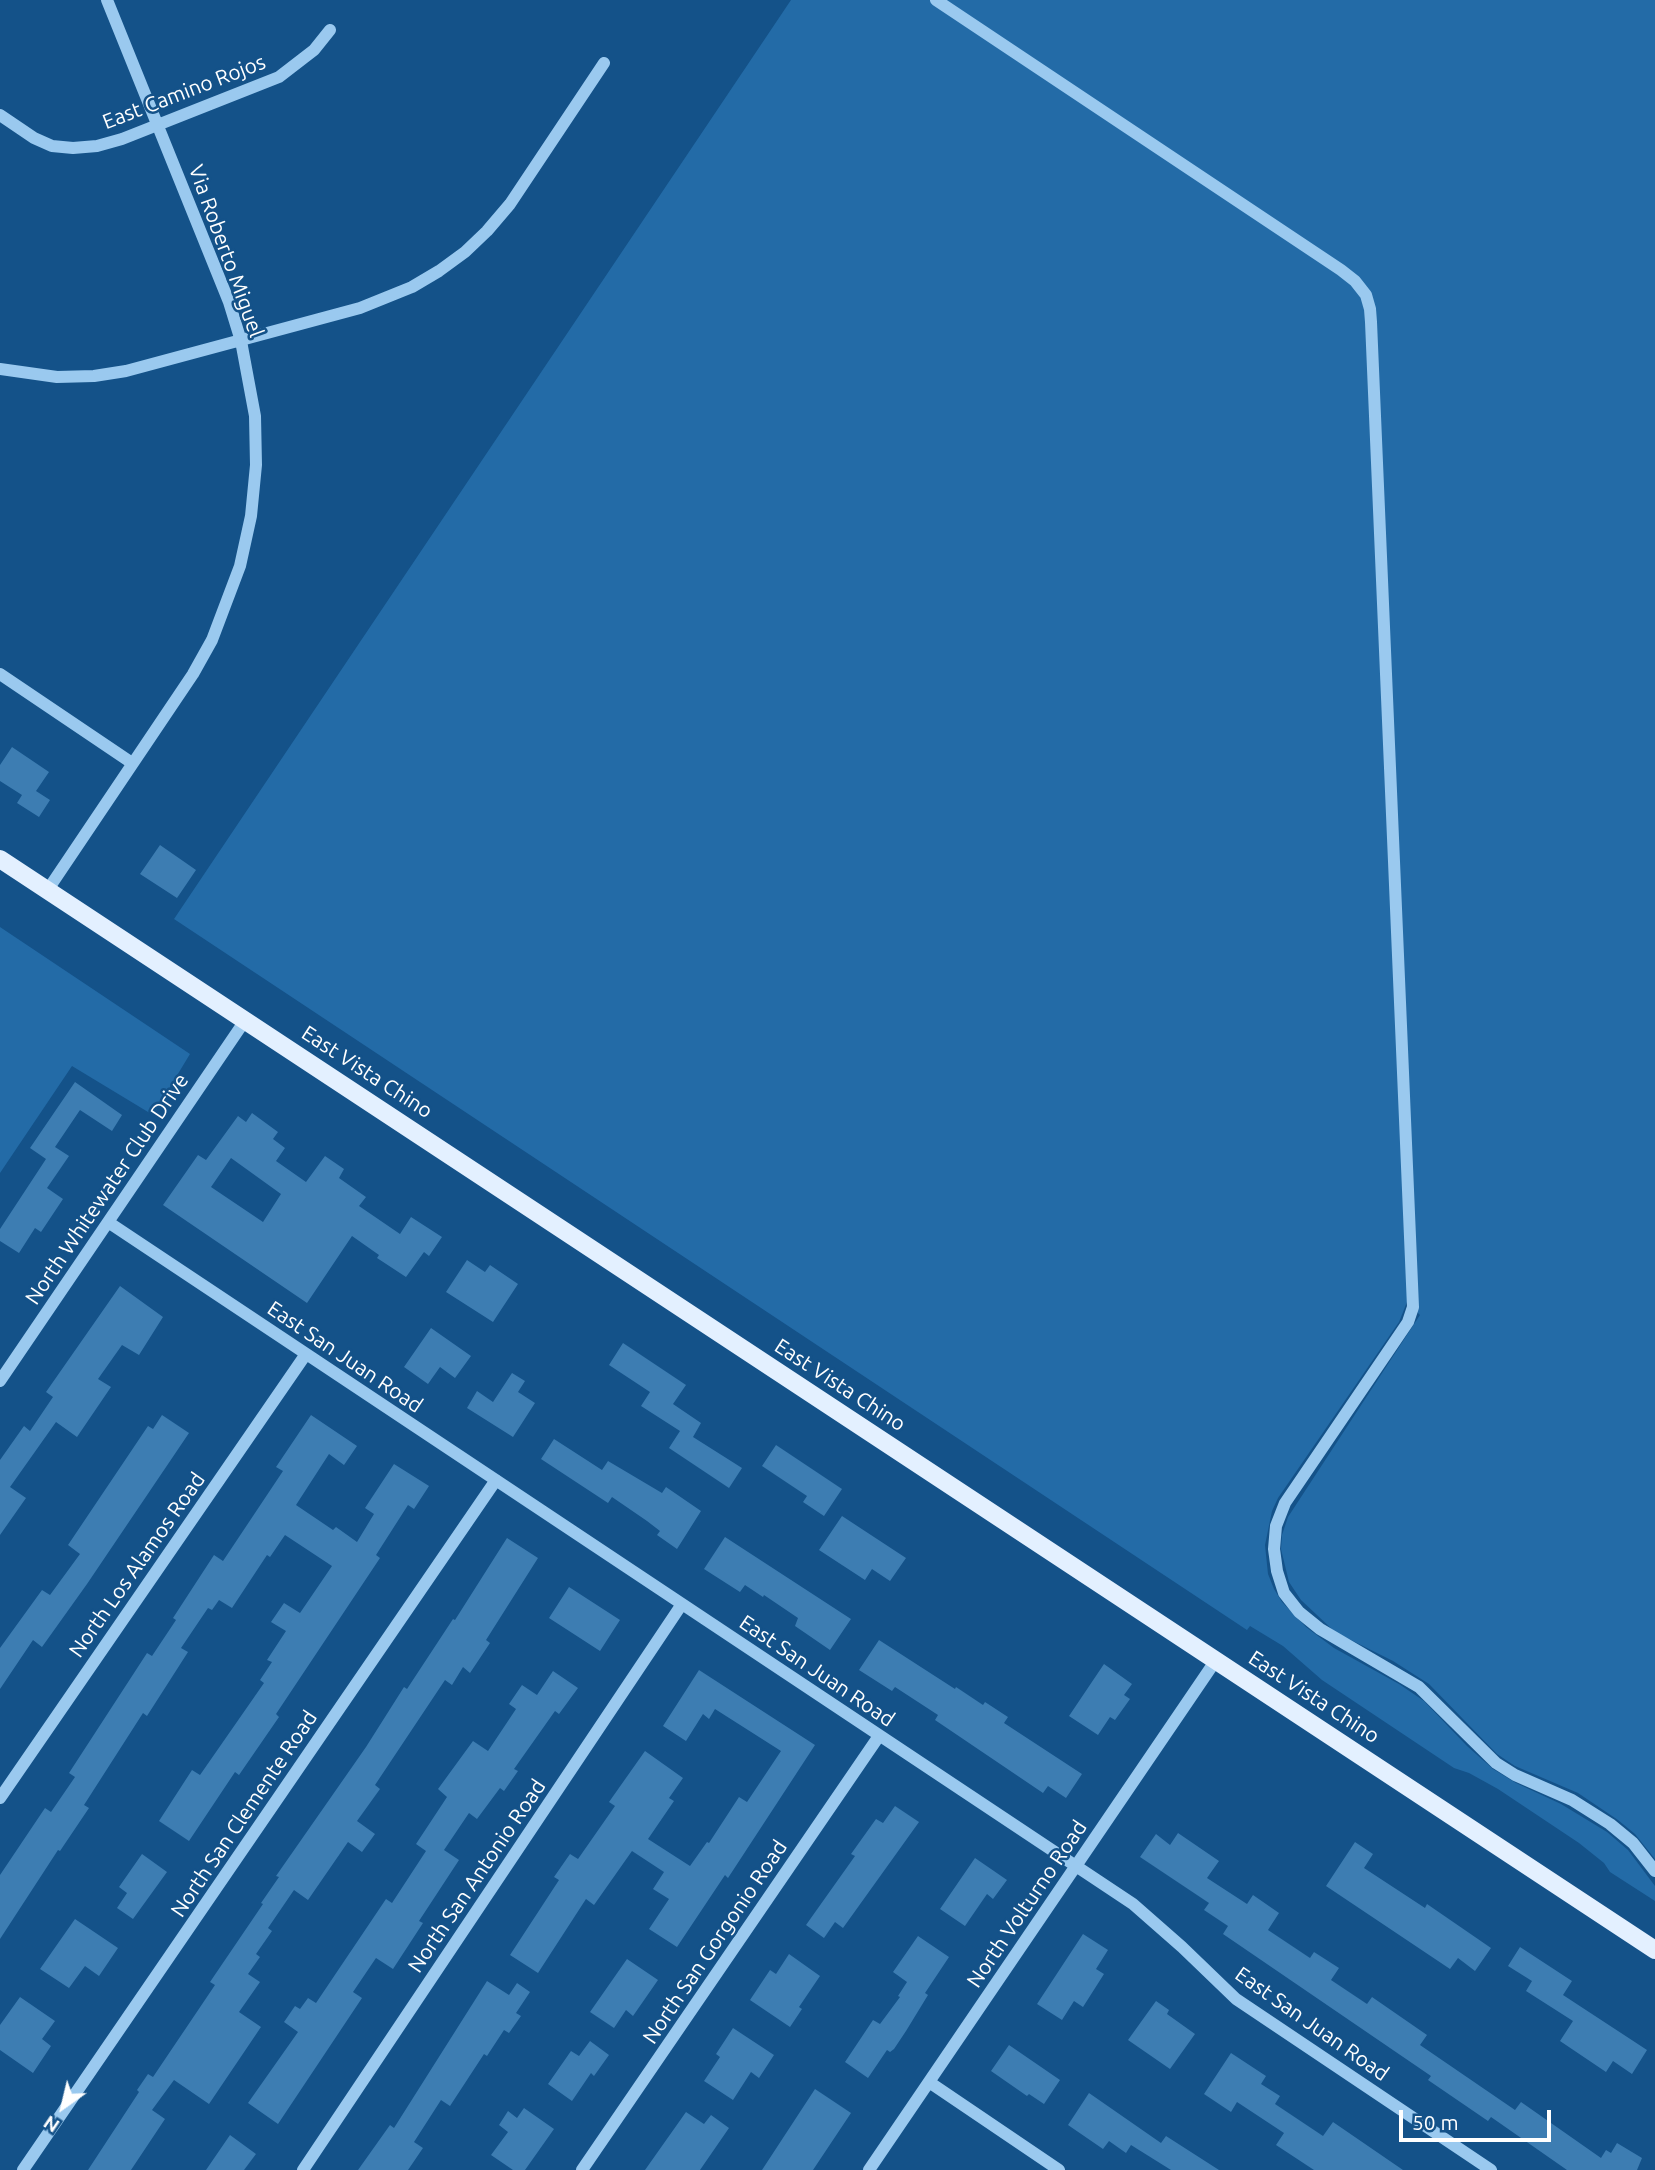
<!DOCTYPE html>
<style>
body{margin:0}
#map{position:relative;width:1655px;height:2170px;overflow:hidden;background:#145289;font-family:Ubuntu,sans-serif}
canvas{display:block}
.north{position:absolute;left:28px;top:2072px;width:70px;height:70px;-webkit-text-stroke:5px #145289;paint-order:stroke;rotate:214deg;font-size:19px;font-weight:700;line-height:28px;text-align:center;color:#fff}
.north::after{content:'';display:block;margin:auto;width:24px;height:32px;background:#fff;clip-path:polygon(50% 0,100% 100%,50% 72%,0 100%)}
.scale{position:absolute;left:1399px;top:2110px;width:152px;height:32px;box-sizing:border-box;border:4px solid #fff;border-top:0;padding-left:9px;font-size:21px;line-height:24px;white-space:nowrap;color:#fff;-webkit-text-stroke:5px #145289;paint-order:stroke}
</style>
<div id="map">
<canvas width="1655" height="2170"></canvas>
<div class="north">N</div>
<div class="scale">50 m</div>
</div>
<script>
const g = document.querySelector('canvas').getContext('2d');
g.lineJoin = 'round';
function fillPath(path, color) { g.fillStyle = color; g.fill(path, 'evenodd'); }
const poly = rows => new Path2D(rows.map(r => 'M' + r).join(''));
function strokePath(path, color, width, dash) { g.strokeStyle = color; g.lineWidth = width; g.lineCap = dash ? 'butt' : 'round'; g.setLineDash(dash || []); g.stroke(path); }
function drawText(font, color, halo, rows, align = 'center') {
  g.font = font + ' Ubuntu,sans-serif'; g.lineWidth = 5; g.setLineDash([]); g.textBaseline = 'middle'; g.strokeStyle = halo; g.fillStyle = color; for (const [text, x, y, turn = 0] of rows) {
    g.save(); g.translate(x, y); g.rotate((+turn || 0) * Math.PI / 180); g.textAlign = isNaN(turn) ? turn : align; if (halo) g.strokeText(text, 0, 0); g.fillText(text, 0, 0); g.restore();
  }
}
fillPath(poly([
 [791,0,1655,0,1655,1859,1635,1834,1618,1820,1578,1793,1515,1766,1497,1754,1429,1684,1393,1661,1335,1632,1301,1600,1289,1582,1281,1549,1282,1535,1288,1517,1420,1315,1407,1302,1399,1322,1278,1498,1272,1511,1265,1545,1268,1574,1274,1589,1282,1602,1306,1627,1334,1648,1399,1684,1424,1701,1467,1746,1493,1769,1516,1783,1561,1804,1607,1832,1628,1850,1655,1886,1655,1901,1610,1872,1604,1863,1579,1843,1498,1789,1469,1773,1454,1768,1322,1680,1283,1646,1250,1626,1247,1630,174,919],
 [0,927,190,1054,153,1115,72,1066,0,1173]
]), '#236ba7');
fillPath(poly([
 [12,747,49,772,36,791,50,800,39,817,17,803,22,795,0,781,0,765],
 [160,845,196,870,177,898,140,874],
 [75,1082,122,1115,112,1131,80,1110,55,1147,69,1156,47,1188,63,1199,41,1232,35,1228,19,1253,0,1241,0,1229,46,1159,30,1148],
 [252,1113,278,1132,273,1139,285,1148,276,1161,306,1182,325,1156,344,1169,339,1178,366,1197,359,1206,400,1234,411,1217,442,1237,429,1256,424,1252,406,1277,377,1258,379,1255,352,1236,307,1303,163,1205,198,1155,206,1160,238,1116,246,1122],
 [231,1158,281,1194,263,1222,211,1187],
 [467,1260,485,1272,490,1265,518,1284,493,1322,446,1292],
 [120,1286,163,1317,139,1355,122,1345,98,1379,111,1387,77,1437,56,1422,10,1487,26,1498,0,1535,0,1460,24,1426,30,1431,53,1397,46,1392],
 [431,1328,471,1356,455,1378,440,1367,428,1384,404,1367],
 [623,1343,686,1385,673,1404,701,1423,693,1437,742,1468,729,1488,669,1448,680,1431,641,1406,650,1392,609,1365],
 [512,1373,525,1381,518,1392,535,1403,513,1437,467,1408,477,1391,493,1402],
 [162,1415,189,1433,87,1584,42,1647,33,1640,0,1689,0,1648,42,1590,50,1595,80,1554,68,1545,148,1426,153,1429],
 [311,1415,357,1446,344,1465,329,1454,296,1505,333,1530,336,1527,357,1542,374,1514,365,1508,394,1464,429,1486,414,1509,408,1505,376,1555,380,1558,276,1714,279,1717,239,1775,235,1772,189,1841,159,1821,192,1770,200,1775,264,1683,260,1680,272,1662,267,1660,286,1631,271,1622,284,1603,300,1613,332,1566,285,1535,270,1557,267,1555,232,1608,219,1600,212,1610,208,1608,181,1648,188,1652,147,1716,143,1713,84,1805,89,1808,60,1851,58,1850,0,1939,0,1875,45,1808,51,1812,75,1777,69,1773,147,1653,152,1656,176,1620,173,1618,214,1555,223,1561,283,1471,276,1467],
 [554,1439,602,1470,608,1461,662,1493,666,1487,701,1511,677,1549,657,1535,660,1531,647,1521,612,1497,608,1503,541,1459],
 [776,1445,842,1489,824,1516,803,1502,807,1496,762,1466],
 [842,1516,906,1558,890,1581,872,1569,865,1580,819,1550],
 [725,1537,851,1619,830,1650,795,1626,798,1618,764,1595,763,1597,745,1585,740,1592,704,1569],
 [507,1538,538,1558,486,1640,490,1643,470,1673,463,1667,452,1685,445,1680,375,1785,380,1789,357,1821,375,1834,362,1852,348,1842,308,1900,294,1890,268,1928,272,1931,256,1954,260,1957,248,1974,260,1982,239,2012,261,2027,209,2104,174,2080,152,2110,165,2119,131,2170,88,2170,139,2092,137,2090,148,2074,153,2077,215,1985,210,1982,263,1904,261,1903,279,1877,276,1876,366,1747,404,1687,407,1689,453,1619,455,1620],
 [569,1587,620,1620,600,1651,549,1618],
 [879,1640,955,1689,956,1687,983,1705,985,1702,1008,1717,1004,1723,1082,1774,1066,1798,1048,1786,1043,1793,935,1720,938,1715,895,1687,892,1691,859,1670],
 [1104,1664,1132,1684,1124,1695,1130,1699,1115,1720,1110,1717,1098,1735,1069,1716],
 [699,1670,815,1745,728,1878,725,1875,677,1947,649,1929,669,1899,653,1889,664,1872,632,1851,594,1905,586,1899,538,1973,510,1955,559,1880,554,1877,570,1854,578,1859,615,1806,609,1802,645,1751,683,1778,669,1798,674,1801,648,1839,690,1866,707,1842,709,1843,739,1797,747,1802,781,1751,715,1709,709,1719,703,1714,686,1741,663,1726],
 [553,1671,578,1688,559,1714,555,1711,514,1769,518,1771,504,1791,500,1788,477,1819,469,1813,444,1850,459,1860,419,1921,423,1923,393,1969,376,1958,353,1992,362,1998,278,2124,248,2103,298,2032,284,2022,295,2006,300,2009,308,1998,316,2003,386,1899,392,1903,426,1851,416,1844,447,1797,438,1789,473,1741,488,1751,516,1709,509,1704,522,1685,537,1695],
 [895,1806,919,1822,843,1928,835,1922,824,1938,806,1925,855,1856,851,1854,876,1819,883,1823],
 [1178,1833,1219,1861,1207,1878,1247,1904,1253,1895,1279,1913,1268,1930,1310,1958,1314,1952,1339,1968,1331,1980,1367,2004,1372,1997,1427,2035,1420,2045,1515,2110,1521,2102,1601,2158,1606,2150,1611,2153,1617,2143,1642,2158,1637,2170,1567,2170,1491,2117,1488,2121,1428,2080,1431,2076,1223,1934,1228,1926,1204,1910,1209,1903,1140,1857,1156,1834,1170,1845],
 [1355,1842,1373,1854,1364,1868,1425,1908,1427,1904,1491,1948,1475,1971,1458,1958,1450,1969,1326,1886],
 [142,1854,167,1872,133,1919,117,1908,127,1893,119,1887],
 [975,1858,1007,1880,993,1899,987,1894,965,1926,940,1909],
 [75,1919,118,1948,99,1976,85,1966,69,1988,40,1969],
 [1083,1934,1108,1950,1096,1969,1104,1974,1083,2007,1074,2001,1062,2020,1037,2004],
 [918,1936,949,1957,925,1993,928,1995,906,2031,894,2049,890,2052,887,2050,868,2078,845,2062,873,2020,880,2024,900,1997,898,1996,907,1982,893,1972],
 [1520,1947,1572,1981,1563,1995,1647,2050,1632,2074,1613,2061,1606,2072,1560,2041,1573,2021,1526,1991,1532,1981,1508,1966],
 [789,1954,820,1976,799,2007,802,2009,790,2027,750,2000,770,1970,776,1974],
 [627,1959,658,1980,633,2016,626,2010,614,2028,590,2012],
 [487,1981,509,1995,517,1983,530,1992,516,2013,521,2016,509,2033,504,2030,487,2056,484,2054,450,2106,441,2100,414,2142,423,2148,408,2170,358,2170,390,2125,394,2128],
 [20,1997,55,2021,42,2039,51,2046,33,2073,0,2050,0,2025],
 [1156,2001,1169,2010,1167,2014,1195,2034,1170,2069,1128,2040],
 [733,2028,774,2055,759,2078,751,2072,733,2100,704,2081,720,2057,716,2054],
 [590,2041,609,2055,594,2076,591,2073,572,2101,548,2084,571,2051,579,2056],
 [1009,2045,1060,2080,1044,2104,1029,2094,1027,2096,991,2071],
 [1231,2053,1266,2076,1261,2084,1280,2096,1275,2104,1323,2136,1333,2122,1403,2170,1314,2170,1276,2145,1284,2133,1237,2102,1231,2112,1204,2094],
 [815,2089,851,2113,813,2170,762,2170],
 [1089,2093,1161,2143,1166,2136,1219,2170,1171,2170,1131,2145,1126,2153,1109,2141,1103,2149,1068,2125],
 [524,2108,554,2129,525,2170,513,2170,491,2155,508,2132,499,2125,508,2111,517,2118],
 [686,2112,704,2124,711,2115,729,2128,700,2170,645,2170],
 [230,2135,256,2154,244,2170,206,2170]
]), '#3d7db2');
strokePath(poly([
 [936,0,1341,270,1355,281,1366,295,1370,309,1371,322,1413,1307,1408,1322,1285,1503,1276,1526,1274,1549,1277,1571,1284,1593,1299,1612,1320,1629,1419,1687,1496,1763,1515,1775,1572,1800,1610,1824,1633,1843,1655,1871],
 [0,115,34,138,52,146,73,148,97,146,122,139,279,77,314,50,330,30],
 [0,369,57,377,94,376,126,371,360,308,412,287,439,271,465,252,487,231,510,204,604,63],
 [0,674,132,763],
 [47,891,193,674,212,640,240,566,251,516,256,465,255,416,241,341,229,302,107,0],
 [108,1222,1133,1904,1182,1947,1236,1999,1491,2170],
 [0,1381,246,1019],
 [0,1798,306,1354],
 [929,2082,1059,2170],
 [23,2170,496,1480],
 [303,2170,682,1604],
 [582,2170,879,1736],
 [869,2170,1216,1660]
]), '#9ac9ef', 12);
strokePath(poly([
 [0,859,1655,1950]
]), '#e3f0ff', 18);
drawText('21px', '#fff', '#145289', [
 ["East Camino Rojos",184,92,-21],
 ["Via Roberto Miguel",226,251,70],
 ["East Vista Chino",367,1072,33],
 ["North Whitewater Club Drive",107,1189,-56],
 ["East San Juan Road",345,1357,34],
 ["East Vista Chino",840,1385,33],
 ["North Los Alamos Road",137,1565,-55],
 ["East San Juan Road",817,1671,34],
 ["East Vista Chino",1314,1697,33],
 ["North San Clemente Road",244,1814,-56],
 ["North San Antonio Road",477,1876,-56],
 ["North Volturno Road",1027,1904,-56],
 ["North San Gorgonio Road",715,1942,-56],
 ["East San Juan Road",1312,2024,35]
]);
</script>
